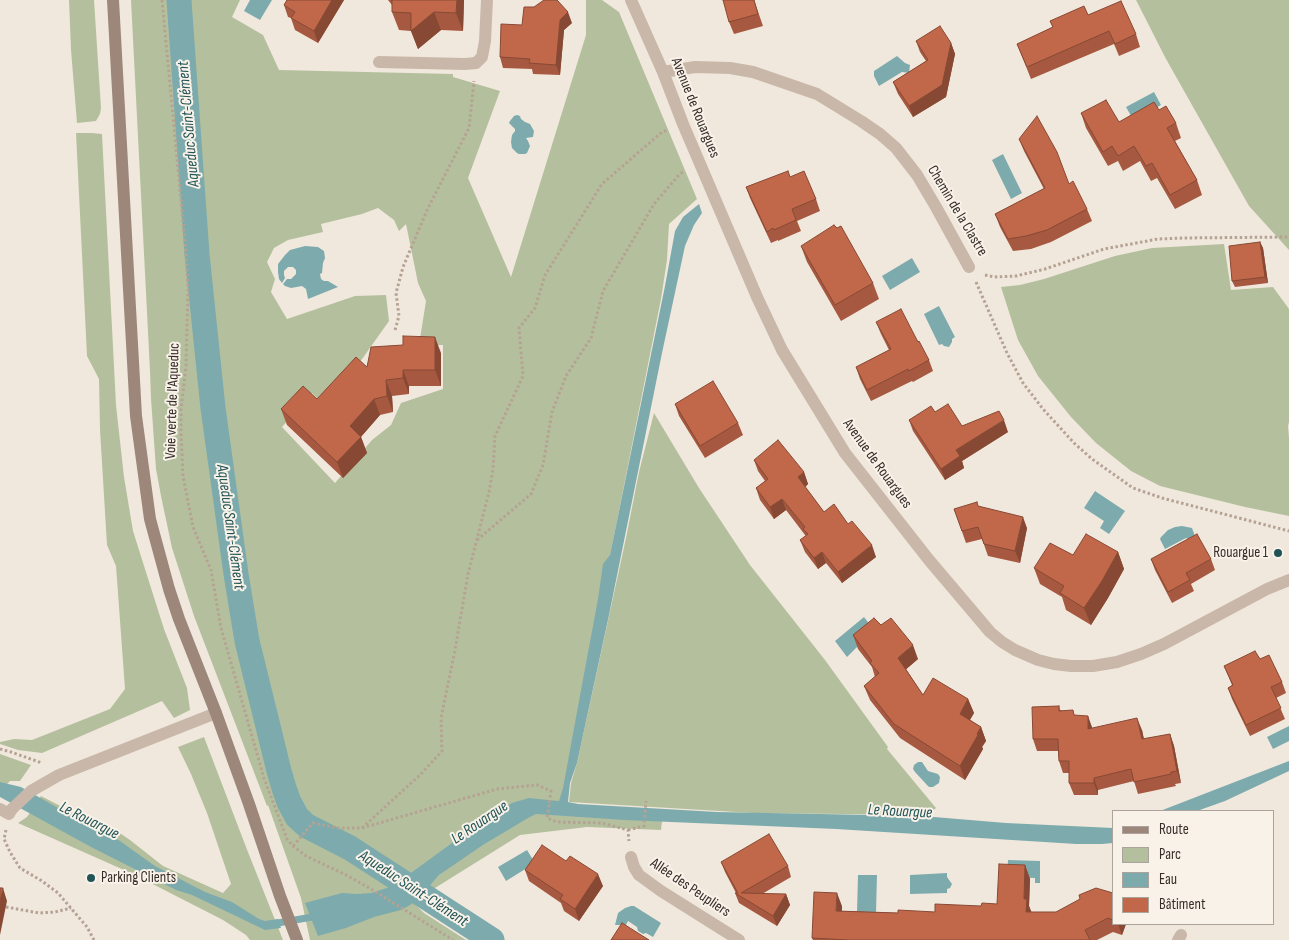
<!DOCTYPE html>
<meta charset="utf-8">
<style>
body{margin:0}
#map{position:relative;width:1289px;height:940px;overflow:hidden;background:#f1e8dd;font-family:"Sofia Sans Condensed",sans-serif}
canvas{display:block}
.legend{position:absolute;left:1112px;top:810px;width:162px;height:115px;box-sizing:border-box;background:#f9f2e9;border:1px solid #aba39c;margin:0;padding:6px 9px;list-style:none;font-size:15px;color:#362d29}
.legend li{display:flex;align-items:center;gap:10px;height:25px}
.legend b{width:25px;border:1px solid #aba39c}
</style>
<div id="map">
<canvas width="1289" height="940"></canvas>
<ul class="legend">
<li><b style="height:6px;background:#9d877a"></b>Route</li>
<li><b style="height:14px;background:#b4c09d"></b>Parc</li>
<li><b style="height:14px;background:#7dabad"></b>Eau</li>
<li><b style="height:14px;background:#c1684b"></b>Bâtiment</li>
</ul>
</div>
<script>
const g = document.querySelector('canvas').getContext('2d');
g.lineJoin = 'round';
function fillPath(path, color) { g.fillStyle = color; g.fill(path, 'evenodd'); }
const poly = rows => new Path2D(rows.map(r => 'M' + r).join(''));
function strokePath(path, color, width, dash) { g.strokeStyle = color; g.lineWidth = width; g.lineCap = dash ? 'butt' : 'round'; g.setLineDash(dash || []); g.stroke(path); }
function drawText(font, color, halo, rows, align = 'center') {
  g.font = font + ' "Sofia Sans Condensed",sans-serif'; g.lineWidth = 4; g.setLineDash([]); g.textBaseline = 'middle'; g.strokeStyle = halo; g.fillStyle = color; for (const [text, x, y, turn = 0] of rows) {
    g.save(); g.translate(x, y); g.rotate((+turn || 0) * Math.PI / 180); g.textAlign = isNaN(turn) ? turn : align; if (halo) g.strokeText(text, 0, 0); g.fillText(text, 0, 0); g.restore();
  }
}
fillPath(poly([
 [69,0,94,0,101,108,100,114,96,121,77,123,71,50],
 [131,0,240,0,232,17,263,35,279,70,453,74,453,77,500,91,468,178,511,277,586,35,586,0,602,0,619,12,697,199,669,224,667,260,661,299,561,803,518,804,399,888,424,913,466,940,310,940,301,898,268,805,267,806,194,616,172,548,161,496,156,469,151,399,150,371],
 [378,208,394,220,399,231,406,224,418,283,426,301,419,345,443,345,443,389,401,403,391,425,372,440,335,483,282,427,312,393,321,402,360,362,389,321,386,295,355,296,287,319,271,292,275,279,267,262,274,248,288,240,323,232,321,224,362,214],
 [1136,0,1289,0,1289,250,1249,206,1166,59],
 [76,133,92,133,102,134,116,405,124,477,133,531,164,629,187,688,190,710,174,718,162,701,42,753,18,750,0,744,0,742,14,739,32,740,110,709,125,689,116,566,107,545,100,430,99,379,87,356],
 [1224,244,1231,290,1273,287,1289,309,1289,422,1288,426,1289,438,1289,516,1245,507,1160,486,1131,471,1096,443,1071,417,1038,376,1018,340,1001,287,1020,285,1044,279,1115,256,1152,248],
 [654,413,699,488,750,565,825,660,888,747,887,749,936,808,928,815,753,813,569,802,571,783,577,763,626,538,639,472],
 [204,737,246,847,283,940,250,940,246,935,223,920,133,874,18,823,27,817,41,796,70,811,111,827,130,840,163,866,223,893,231,884,207,813,191,774,178,747],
 [0,754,31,765,20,781,10,781,0,791],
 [536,813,662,821,661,830,587,827,520,835,427,893,422,898,419,896,435,878,454,863,527,817],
 [431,893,505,940,479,940,422,903]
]), '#b4c09d');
fillPath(poly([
 [250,0,272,0,260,20,244,11],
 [897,56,905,63,910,65,909,73,902,72,879,86,874,76,874,71],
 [1154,92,1161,105,1134,121,1126,107],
 [517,115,520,116,521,119,525,122,530,124,534,131,533,137,526,138,528,141,530,146,527,153,525,154,519,154,517,153,512,148,511,142,512,135,515,131,515,129,509,123,510,121,514,116],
 [1003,154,1022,193,1011,199,992,160],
 [699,204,702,213,694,225,685,246,662,353,609,615,577,763,570,783,568,802,578,804,717,812,922,816,1006,823,1113,828,1113,843,1102,844,1076,844,836,829,624,820,536,814,528,818,483,845,439,875,419,898,410,905,401,910,374,917,346,928,318,936,305,903,342,893,357,894,371,893,393,886,478,824,512,803,529,798,559,801,563,788,584,674,598,599,603,564,610,555,665,286,675,231,683,217],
 [305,246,318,247,324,251,325,258,323,263,322,273,320,274,321,279,324,281,328,281,338,287,308,299,306,289,302,286,291,288,285,286,283,284,287,279,291,279,296,274,296,270,293,267,288,267,284,271,284,275,285,278,282,283,279,279,278,272,278,264,285,255,290,250],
 [912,258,920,272,890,290,882,276],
 [939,306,955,337,952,339,952,342,949,347,944,346,942,344,939,345,924,314],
 [1095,491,1125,511,1109,534,1100,528,1104,521,1084,508],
 [1182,526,1192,528,1195,536,1188,539,1186,538,1165,549,1160,539,1161,537,1168,530,1175,527],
 [864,617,874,630,847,657,835,641],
 [1289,726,1289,741,1273,749,1267,737],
 [1289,761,1289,771,1225,801,1197,811,1160,811],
 [918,762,922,762,928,771,938,774,940,777,939,783,933,787,929,787,927,785,915,772,913,769,914,765],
 [0,782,21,787,67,813,78,816,113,836,155,866,205,892,232,902,259,919,265,921,278,919,281,928,265,930,192,895,176,890,91,847,0,797],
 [527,850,535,863,506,881,498,867],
 [1008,860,1040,861,1040,883,1035,883,1035,878,1007,877],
 [947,873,947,877,952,884,950,888,947,889,947,893,910,894,910,875],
 [858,875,877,875,876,913,857,912],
 [631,906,634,906,661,923,653,937,646,933,643,934,638,931,637,927,628,921,626,925,615,925,618,913,625,908]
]), '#7dabad');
strokePath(poly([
 [272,924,318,916]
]), '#7dabad', 7);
strokePath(poly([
 [179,0,197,254,213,408,236,574,247,641,279,771,284,788,289,802,297,817,307,826,350,848,492,940]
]), '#7dabad', 25);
strokePath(poly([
 [162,0,186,253,188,289,186,366,181,410,181,432,183,476,193,527,211,570,221,628,264,778,287,839,293,846,306,856,346,875,371,889,453,940],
 [985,275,994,277,1016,276,1045,269,1104,249,1158,239,1183,238,1289,237],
 [976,282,1007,353,1023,383,1043,409,1074,443,1092,459,1133,488,1162,498,1289,531],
 [395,330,399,316,396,293,403,267,428,208,469,128,474,81],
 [477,540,531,494,543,465,552,412,566,376,591,338,603,291,654,204,678,176,684,171],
 [0,749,11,752,42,763],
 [362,828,421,774,442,751,441,718,455,650,468,574,489,492,493,469,495,436,523,376,519,328,535,308,545,275,602,184,662,132,668,130],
 [6,830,4,839,10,852,20,868,42,881,58,893,87,927,94,940],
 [628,830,644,826,646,801],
 [293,846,313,823,338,828,362,828,497,789,537,785,551,791,547,818,557,822,602,823,628,830,629,841],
 [6,907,39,913,55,912,71,908]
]), '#b5a293', 3, [2.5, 2.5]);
strokePath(poly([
 [379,62,465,64,476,63,482,57,485,41,487,0],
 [0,809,9,814,12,809]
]), '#c9b8a9', 12);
strokePath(poly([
 [631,0,663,72,683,124,757,297,782,350,845,453,929,560,990,632,1002,642,1015,650,1038,660,1054,664,1071,666,1093,666,1117,662,1141,654,1164,644,1267,589,1289,580],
 [663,72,695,67,730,68,753,72,817,94,861,121,880,134,896,148,917,175,936,207,969,267],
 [12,809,31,791,59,775,216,713],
 [631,857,634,867,639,875,661,891,739,940],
 [1178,940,1181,935]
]), '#c9b8a9', 12);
strokePath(poly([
 [113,0,136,416,150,519,169,589,179,619,216,713,249,804,280,896,297,940]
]), '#9d877a', 12);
fillPath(poly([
 [287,0,344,0,318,43,295,30,291,18,288,17,284,5],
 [388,0,464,0,463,31,441,30,418,49,411,31,399,30,392,12,392,5],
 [754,0,763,26,734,34,729,22],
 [1088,15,1136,34,1140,47,1119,56,1114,44,1031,79,1017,44,1053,27,1050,21],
 [572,23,564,30,560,75,533,74,532,69,503,68,500,57,522,25],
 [916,41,951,43,955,54,946,97,913,117,898,94,893,82,926,61,920,52],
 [1159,110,1176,123,1181,138,1175,141,1197,180,1202,195,1175,209,1157,178,1151,181,1140,161,1123,171,1118,161,1108,166,1086,128,1081,113,1119,122],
 [1019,139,1069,184,1087,209,1092,221,1051,242,1031,249,1013,251,1000,227,995,214,1044,189,1024,151],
 [790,177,816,199,820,211,797,221,801,231,778,241,778,240,771,243,750,198,746,187],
 [1260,242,1263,248,1268,283,1235,287,1232,281],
 [801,246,873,283,879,299,841,321,807,262],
 [876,322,918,342,929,360,933,371,913,382,912,381,871,401,860,379,856,367,889,350,881,334],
 [441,353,441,386,409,386,409,394,392,396,393,412,380,415,361,437,367,453,343,478,287,425,281,409,317,399,367,367],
 [675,404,738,423,743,435,705,458,679,416],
 [935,412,962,426,1008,432,962,461,964,468,945,480,913,431,909,420],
 [754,460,804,472,808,484,805,487,824,512,848,524,876,557,842,583,826,563,818,569,805,552,800,540,806,536,805,535,786,510,774,519,760,500,756,488,765,481,758,471],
 [978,506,1027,528,1020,563,988,556,982,539,966,543,954,509],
 [1118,552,1124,569,1108,598,1091,625,1066,610,1062,597,1040,584,1034,568,1073,555],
 [1151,559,1211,559,1215,570,1191,584,1194,591,1172,603,1155,570],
 [881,625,918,659,906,669,923,695,968,699,974,713,970,720,981,727,986,741,982,747,983,749,965,780,900,738,870,700,864,686,875,677,872,667,858,649,853,635],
 [1260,659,1282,682,1286,693,1276,698,1285,719,1250,736,1232,699,1228,688,1232,685,1224,666],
 [1059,706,1060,710,1075,715,1092,728,1142,730,1144,739,1170,734,1174,746,1181,783,1175,784,1176,786,1138,794,1134,781,1098,790,1098,795,1074,795,1069,783,1069,773,1063,773,1059,761,1058,751,1037,751,1033,739],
 [721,862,788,866,791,877,762,894,786,894,790,905,777,926,739,903,735,893,736,893,725,872],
 [1025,865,1030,879,1029,906,1031,912,1056,912,1113,893,1113,924,1126,924,1122,935,1113,932,1097,940,813,940,812,938,842,906,842,911,898,913,935,912,997,904],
 [525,870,603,886,579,921,564,911,561,903,529,881]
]), '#a65940');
fillPath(poly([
 [332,0,344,0,318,43,314,31],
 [457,0,464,0,463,31,456,13],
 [434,12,441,30,418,49,411,31],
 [568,12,572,23,564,30,560,75,556,65,560,20],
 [951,43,955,54,946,97,913,117,909,106],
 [1260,242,1263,248,1268,283,1265,277],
 [435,337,441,353,441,386,435,370],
 [403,370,409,386,409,394,403,378],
 [386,380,392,396,393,412,387,396],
 [374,399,380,415,358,440,361,437,367,453,343,478,337,462,350,426],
 [1004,420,1008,432,962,461,964,468,945,480,941,469,956,450],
 [804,472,808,484,803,489,798,477],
 [782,499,786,510,774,519,770,507],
 [1023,517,1027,528,1020,563,1015,551],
 [872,545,876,557,842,583,838,572],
 [822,552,826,563,818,569,814,558],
 [1118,552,1124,569,1108,598,1091,625,1084,608],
 [913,645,918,659,903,672,898,658],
 [968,699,974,713,965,728,960,714],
 [1088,716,1092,727,1093,741,1088,729],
 [1137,718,1142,730,1146,751,1142,739],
 [981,727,986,741,982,747,983,749,965,780,960,766],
 [1170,734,1174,746,1181,783,1177,771],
 [1094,778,1098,790,1098,795,1094,783],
 [1025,865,1030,879,1029,906,1032,913,1026,912,1024,899],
 [598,874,603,886,579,921,575,909],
 [3,888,7,901,0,935,0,902],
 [837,893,842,906,841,924,836,911],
 [786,894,790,905,777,926,773,916],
 [1118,924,1126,924,1122,935]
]), '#874934');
const building = poly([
 [287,0,332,0,314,31,291,18,295,12,284,5,287,0],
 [392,0,457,0,456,13,434,12,411,31,411,13,392,12,392,0],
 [544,0,557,0,568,12,560,20,556,65,529,63,530,59,500,57,501,24,522,25,524,7,534,7,544,0],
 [723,0,754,0,758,14,729,22,723,0],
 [1121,1,1136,34,1115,44,1109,31,1027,67,1017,44,1053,27,1050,21,1084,6,1088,15,1121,1],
 [940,26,951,43,942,85,909,106,893,82,928,60,916,41,940,26],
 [1106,100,1119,122,1154,102,1159,110,1166,106,1176,123,1167,128,1197,180,1170,195,1152,163,1146,166,1134,146,1118,156,1112,146,1103,152,1081,113,1106,100],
 [1037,116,1057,152,1069,184,1073,181,1087,209,1047,230,1026,236,1008,239,995,214,1045,188,1019,139,1037,116],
 [788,171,790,177,804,171,816,199,792,209,796,220,774,230,773,228,767,232,746,187,788,171],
 [834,225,837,228,841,226,873,283,835,305,801,246,834,225],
 [1260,242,1265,277,1232,281,1229,246,1260,242],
 [901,309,918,342,919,341,929,360,909,371,908,369,867,390,856,367,891,349,876,322,901,309],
 [403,336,435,337,435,370,403,370,403,378,386,380,387,396,374,399,350,426,361,437,337,462,281,409,303,386,317,399,356,357,367,367,371,347,403,345,403,336],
 [713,381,738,423,700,446,675,404,713,381],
 [948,404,962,426,999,411,1004,420,956,450,960,456,941,469,909,420,931,406,935,412,948,404],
 [778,440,804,472,798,477,824,512,834,504,848,524,852,521,872,545,838,572,822,552,814,558,800,540,808,534,803,529,805,527,782,499,770,507,756,488,768,479,754,460,778,440],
 [977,502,978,506,1023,517,1015,551,984,544,978,527,962,531,954,509,977,502],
 [1086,534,1118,552,1102,581,1084,608,1060,593,1064,586,1034,568,1050,543,1073,555,1086,534],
 [1197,534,1211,559,1186,573,1190,580,1168,592,1151,559,1197,534],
 [874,618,881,625,891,618,913,645,898,658,923,695,933,678,968,699,960,714,981,727,977,734,978,735,960,766,894,724,864,686,879,673,870,663,872,661,853,635,874,618],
 [1255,651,1260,659,1269,655,1282,682,1271,687,1281,708,1246,725,1228,688,1233,685,1224,666,1255,651],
 [1059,706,1059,711,1073,710,1074,715,1088,716,1088,729,1137,718,1142,739,1170,734,1177,771,1171,772,1171,774,1134,782,1131,769,1094,778,1094,783,1069,783,1069,761,1059,761,1058,739,1033,739,1032,707,1059,706],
 [769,834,788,866,741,893,786,894,773,916,735,893,738,893,721,862,769,834],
 [542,845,566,861,570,856,598,874,575,909,560,899,563,895,525,870,542,845],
 [999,864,1025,865,1024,899,1027,899,1026,912,1056,912,1080,899,1079,895,1096,888,1113,893,1113,920,1108,918,1085,930,1090,940,848,940,812,938,814,892,837,893,836,911,898,913,898,910,935,912,935,904,981,906,982,903,997,904,999,864],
 [0,888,3,888,0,902,0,888],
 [622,923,649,940,611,940,622,923]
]);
fillPath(building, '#c1684b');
strokePath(building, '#874934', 1);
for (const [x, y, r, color] of [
 [1278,553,5,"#205356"],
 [91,878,5,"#205356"]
]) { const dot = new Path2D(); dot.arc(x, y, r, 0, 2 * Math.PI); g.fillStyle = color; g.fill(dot); strokePath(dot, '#f9f2e9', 2); }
drawText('15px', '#362d29', '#f9f2e9', [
 ["Avenue de Rouargues",695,108,68],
 ["Chemin de la Clastre",957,211,59],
 ["Voie verte de l'Aqueduc",173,401,-88],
 ["Avenue de Rouargues",877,464,54],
 ["Allée des Peupliers",690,888,34]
]);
drawText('15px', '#362d29', '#f9f2e9', [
 ["Rouargue 1",1268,553],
 ["Parking Clients",101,878,"left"]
], 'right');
drawText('italic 16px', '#205356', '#f9f2e9', [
 ["Aqueduc Saint-Clément",189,124,-95],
 ["Aqueduc Saint-Clément",230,527,82],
 ["Le Rouargue",900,812,3],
 ["Le Rouargue",89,821,27],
 ["Le Rouargue",480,823,-34],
 ["Aqueduc Saint-Clément",413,889,33]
]);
</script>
